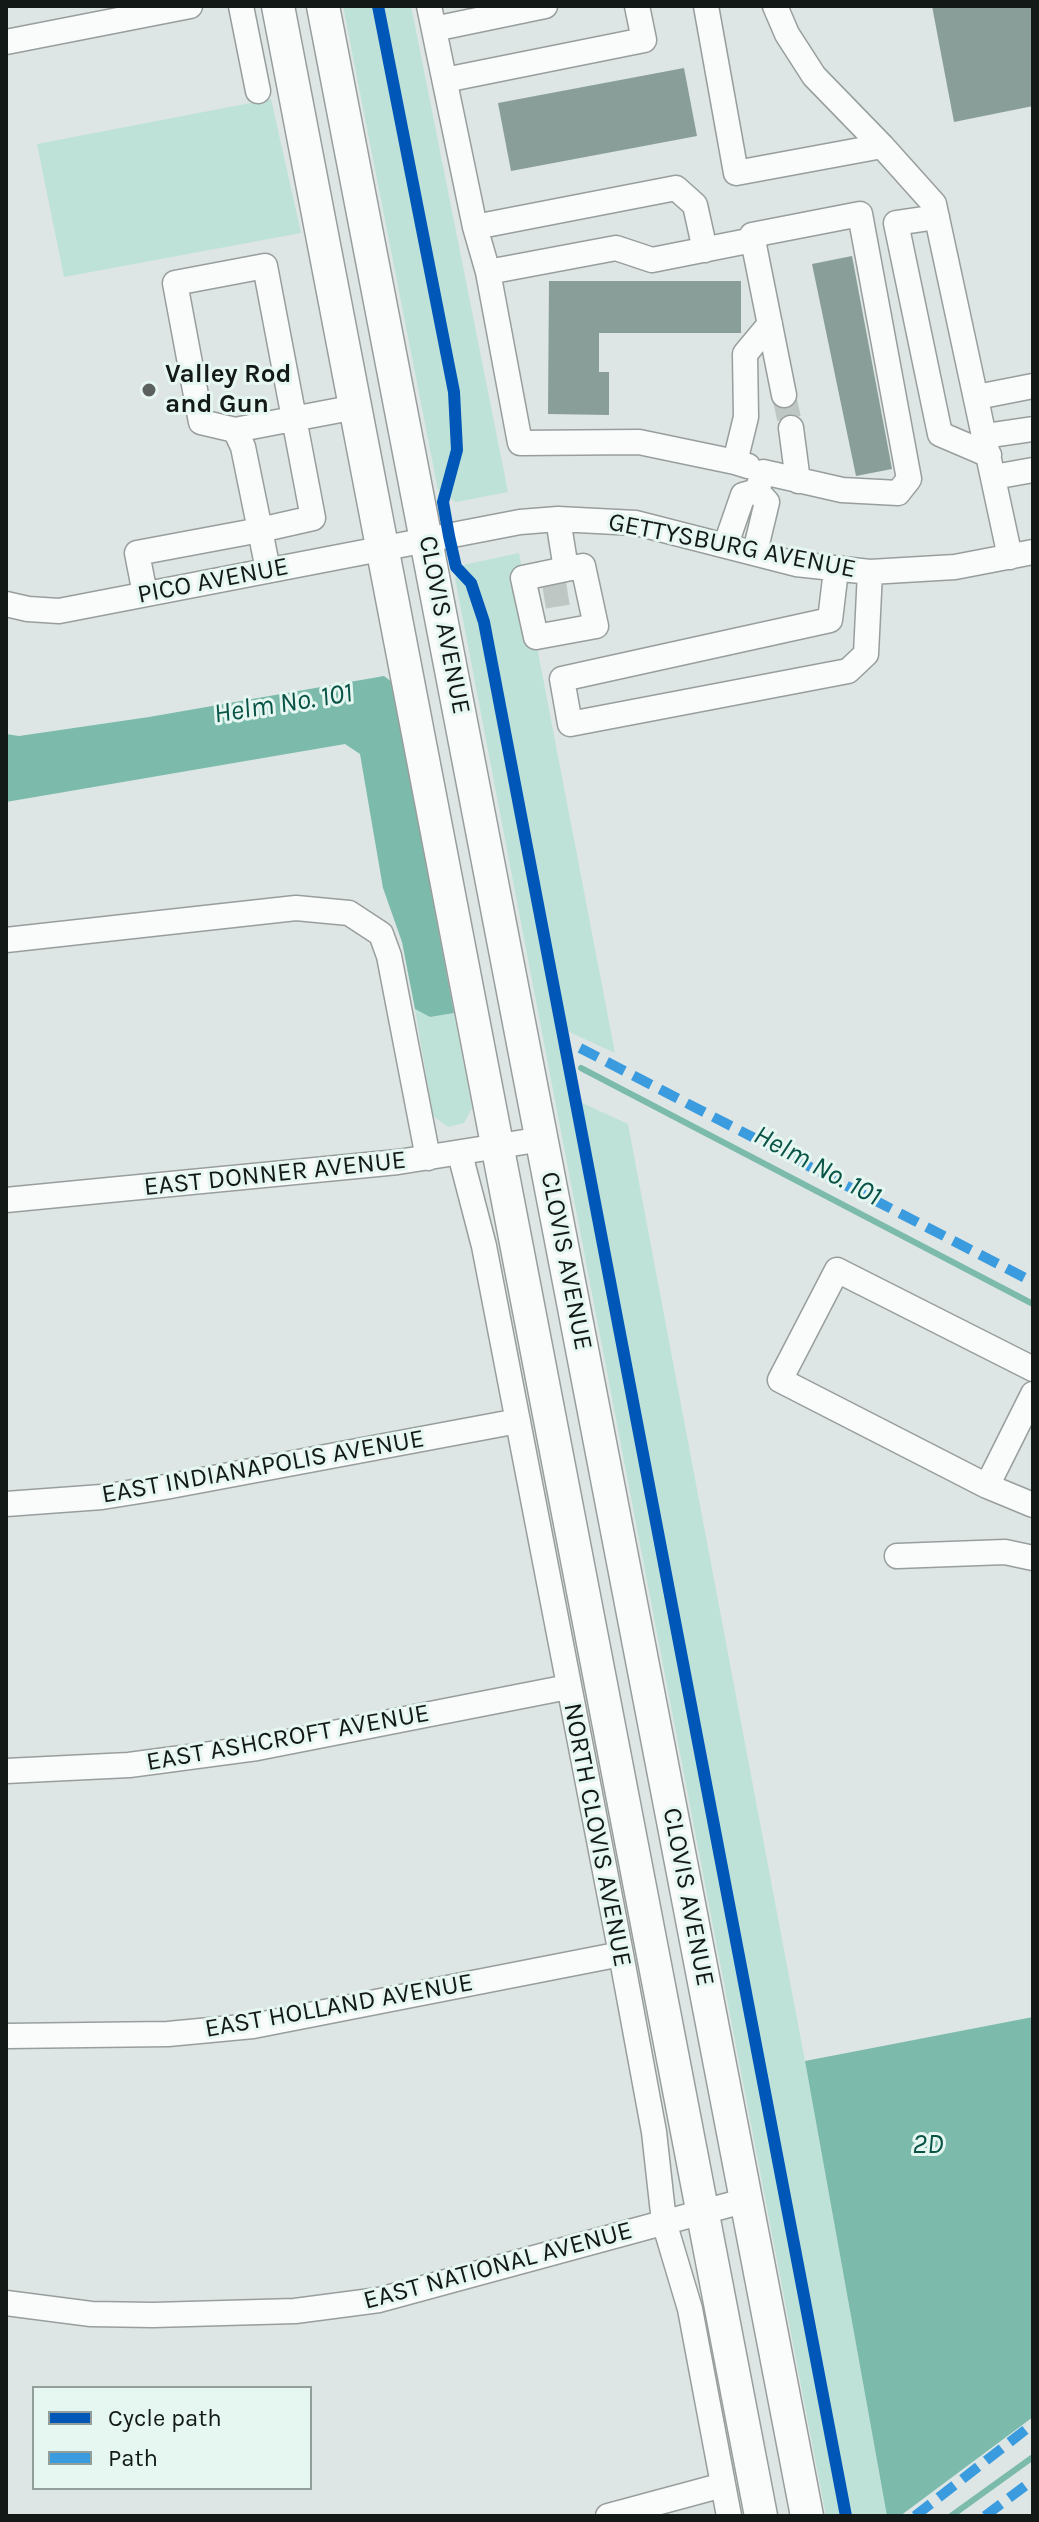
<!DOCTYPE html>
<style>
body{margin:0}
#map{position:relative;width:1039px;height:2522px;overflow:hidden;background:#dde6e4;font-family:Karla,sans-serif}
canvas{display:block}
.frame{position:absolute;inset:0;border:8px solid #131917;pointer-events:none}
.legend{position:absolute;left:32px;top:2386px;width:280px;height:104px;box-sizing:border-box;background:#e6f7f2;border:2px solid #929e9a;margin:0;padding:10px 14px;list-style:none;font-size:24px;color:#131917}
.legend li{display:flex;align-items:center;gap:16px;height:40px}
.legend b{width:40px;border:2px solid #929e9a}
</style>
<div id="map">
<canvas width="1039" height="2522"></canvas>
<div class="frame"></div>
<ul class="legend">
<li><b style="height:10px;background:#0057b8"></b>Cycle path</li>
<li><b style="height:10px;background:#3b9bdf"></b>Path</li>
</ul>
</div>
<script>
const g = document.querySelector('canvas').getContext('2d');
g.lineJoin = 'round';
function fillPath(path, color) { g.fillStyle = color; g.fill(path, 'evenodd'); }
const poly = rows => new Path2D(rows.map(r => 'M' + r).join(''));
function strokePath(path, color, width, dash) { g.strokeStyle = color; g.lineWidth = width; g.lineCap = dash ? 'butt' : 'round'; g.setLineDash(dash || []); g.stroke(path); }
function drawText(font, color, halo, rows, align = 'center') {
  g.font = font + ' Karla,sans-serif'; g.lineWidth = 6; g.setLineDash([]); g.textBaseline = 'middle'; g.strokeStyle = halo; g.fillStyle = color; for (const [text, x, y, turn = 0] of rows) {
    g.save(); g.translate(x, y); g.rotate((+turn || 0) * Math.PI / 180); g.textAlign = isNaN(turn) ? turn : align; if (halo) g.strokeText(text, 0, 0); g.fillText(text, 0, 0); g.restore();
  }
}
fillPath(poly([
 [343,6,411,6,508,492,456,502,438,490],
 [271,99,301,233,64,277,37,144],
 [519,553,615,1053,567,1031,580,1102,628,1124,805,2061,887,2516,826,2516,455,578,463,565],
 [415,1009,430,1017,454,1013,472,1108,464,1123,448,1127,433,1116]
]), '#bfe2d8');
fillPath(poly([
 [384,676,392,682,454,1013,430,1017,415,1009,402,942,383,888,360,754,345,744,6,802,6,734,19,736,149,717],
 [1033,2017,1033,2417,900,2516,887,2516,805,2061]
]), '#7cbbab');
strokePath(poly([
 [581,1068,1033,1304],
 [951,2516,1033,2457]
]), '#7cbbab', 6);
fillPath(poly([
 [932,6,1033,6,1033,106,954,122],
 [684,68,697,136,511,171,498,103],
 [852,256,892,469,856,476,812,264],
 [549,281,741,281,741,333,599,333,599,372,609,372,609,415,548,414]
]), '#899e99');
strokePath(poly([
 [784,395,791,428],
 [554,583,559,614]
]), '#bfc7c5', 24, [24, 12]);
const minor = poly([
 [241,6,258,91],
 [429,6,475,227,676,188,695,205,705,250],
 [706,6,736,173,882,146,934,204,1010,557],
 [775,6,787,34,814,76,882,146],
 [434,29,545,6],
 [6,42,190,6],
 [445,80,644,40,637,6],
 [937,217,896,223,940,434,989,455],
 [475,227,488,272],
 [977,397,1033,386],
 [791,428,798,481],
 [235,430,356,407],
 [985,436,1033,429],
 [735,462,639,442,520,443,488,272,616,248,652,260,753,240],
 [748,466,735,462,746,417,745,354,770,324],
 [994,477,1033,470],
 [757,491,763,472,842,490,898,493,909,479,860,214,752,235,784,395],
 [558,519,566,569,583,566,596,626,536,637,523,578,566,569],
 [726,544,743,495,757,491],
 [755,552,767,502,757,491],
 [836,570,830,620,562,679,570,724,848,671,866,654,870,572],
 [145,594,137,553,260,530,313,518,265,266,175,283,201,422,235,430,243,447,260,530,268,570],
 [6,604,28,609,59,611,520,522,558,519,636,523,796,564,870,572,955,567,1033,552],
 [6,940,296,908,349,913,381,934,389,956,428,1158],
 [460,1154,484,1246,621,1954,654,2132,664,2222,690,2309,729,2516],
 [6,1200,398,1162,543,1139],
 [1033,1369,837,1270,780,1380,987,1486,1033,1505],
 [987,1486,1033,1394],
 [6,1504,102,1497,165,1487,518,1421],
 [897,1556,1005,1552,1033,1558],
 [6,1771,129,1765,257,1748,568,1687],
 [6,2036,168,2034,253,2026,621,1954],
 [6,2303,91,2314,153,2315,295,2311,379,2300,747,2200],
 [608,2516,723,2485]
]);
const major = poly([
 [278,6,761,2516],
 [323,6,807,2516]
]);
strokePath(minor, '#989e9c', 27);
strokePath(major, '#989e9c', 35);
strokePath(minor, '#fafbfb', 24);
strokePath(major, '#fafbfb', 32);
strokePath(poly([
 [580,1048,1033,1282],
 [915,2516,1033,2424],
 [985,2516,1033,2480]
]), '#3b9bdf', 10, [20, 10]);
strokePath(poly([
 [378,6,454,392,457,450,443,502,449,536,456,567,471,583,484,622,846,2516]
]), '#0057b8', 12);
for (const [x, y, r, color] of [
 [149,390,8,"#5a615f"]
]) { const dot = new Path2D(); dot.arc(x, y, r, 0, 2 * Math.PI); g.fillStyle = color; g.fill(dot); strokePath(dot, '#e6f7f2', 3); }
drawText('bold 26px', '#131917', '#e6f7f2', [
 ["Valley Rod",165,375],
 ["and Gun",165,405]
], 'left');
drawText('26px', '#131917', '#e6f7f2', [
 ["GETTYSBURG AVENUE",732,546,11],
 ["PICO AVENUE",213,581,-11],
 ["CLOVIS AVENUE",444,625,79],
 ["EAST DONNER AVENUE",275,1174,-6],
 ["CLOVIS AVENUE",566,1261,79],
 ["EAST INDIANAPOLIS AVENUE",263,1467,-10],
 ["EAST ASHCROFT AVENUE",288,1738,-10],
 ["NORTH CLOVIS AVENUE",597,1835,79],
 ["CLOVIS AVENUE",688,1897,79],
 ["EAST HOLLAND AVENUE",339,2006,-10],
 ["EAST NATIONAL AVENUE",498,2266,-15]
]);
drawText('italic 28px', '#085345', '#e6f7f2', [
 ["Helm No. 101",283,704,-9],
 ["Helm No. 101",817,1166,28],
 ["2D",928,2145]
]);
</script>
